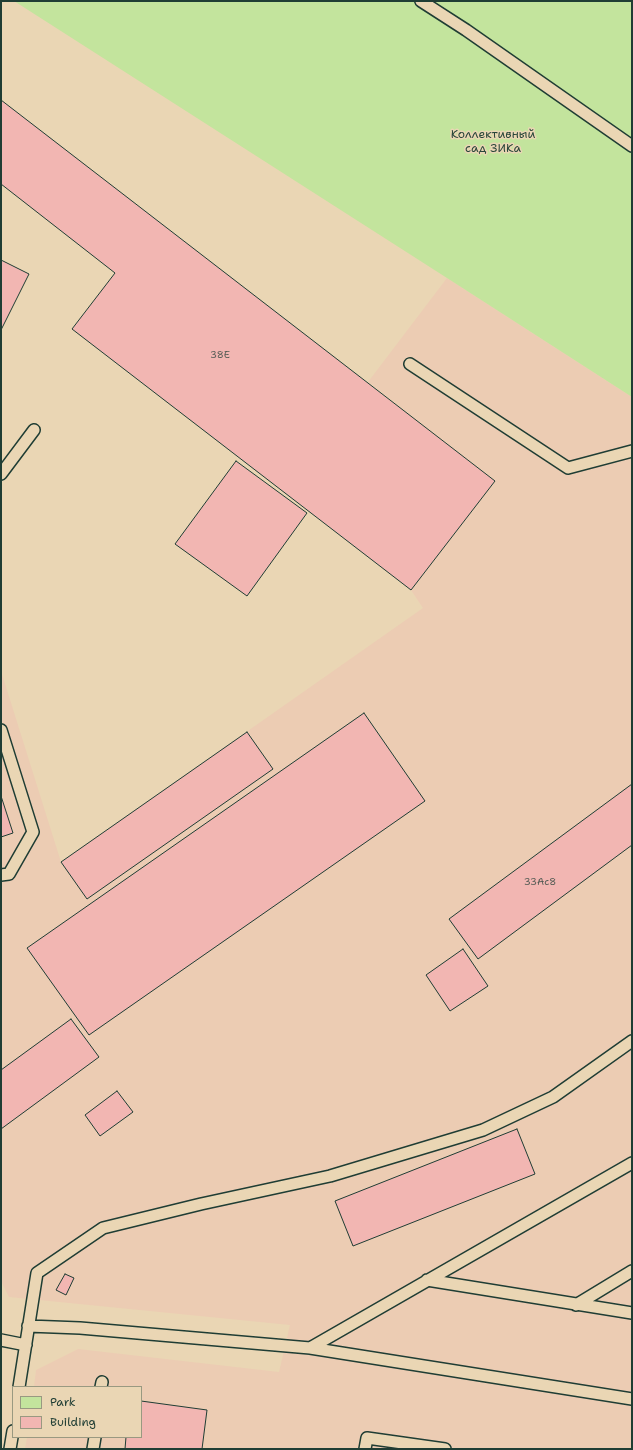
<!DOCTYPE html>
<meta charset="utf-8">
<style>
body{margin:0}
#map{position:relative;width:633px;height:1450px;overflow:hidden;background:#ead6b4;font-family:"Shantell Sans",sans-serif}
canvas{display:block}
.frame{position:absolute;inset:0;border:2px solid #1f3d34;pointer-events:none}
.legend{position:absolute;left:12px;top:1386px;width:130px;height:52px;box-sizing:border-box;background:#ead6b4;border:1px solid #999981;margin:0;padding:5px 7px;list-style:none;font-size:12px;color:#1f3d34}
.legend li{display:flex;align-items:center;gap:8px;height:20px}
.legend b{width:20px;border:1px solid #999981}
</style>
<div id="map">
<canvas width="633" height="1450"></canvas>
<div class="frame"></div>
<ul class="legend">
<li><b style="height:11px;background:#c3e49d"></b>Park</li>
<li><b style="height:11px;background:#f2b6b2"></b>Building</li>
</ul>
</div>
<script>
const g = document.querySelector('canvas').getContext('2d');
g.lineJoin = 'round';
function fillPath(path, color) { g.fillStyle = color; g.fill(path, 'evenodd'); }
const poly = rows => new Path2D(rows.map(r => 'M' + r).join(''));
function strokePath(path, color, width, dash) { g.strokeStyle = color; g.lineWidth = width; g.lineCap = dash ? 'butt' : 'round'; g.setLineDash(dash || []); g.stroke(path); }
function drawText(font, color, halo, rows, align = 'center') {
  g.font = font + ' "Shantell Sans",sans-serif'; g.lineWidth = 3; g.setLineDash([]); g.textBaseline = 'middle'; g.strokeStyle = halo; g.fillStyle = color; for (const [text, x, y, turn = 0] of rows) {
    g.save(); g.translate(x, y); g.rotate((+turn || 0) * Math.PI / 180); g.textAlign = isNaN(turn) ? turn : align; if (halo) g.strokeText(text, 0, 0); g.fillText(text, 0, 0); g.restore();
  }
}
fillPath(poly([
 [447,278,632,397,632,1449,25,1449,27,1437,141,1437,141,1387,34,1387,36,1370,78,1349,279,1372,290,1325,9,1297,1,1281,1,671,61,862,423,608,411,590,495,481,368,382]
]), '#ecccb3');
fillPath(poly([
 [14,1,632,1,632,397,447,278]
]), '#c3e49d');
const building = poly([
 [1,100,495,481,411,590,72,329,115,273,1,184,1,100],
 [1,260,29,274,1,330,1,260],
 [236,461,307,513,247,596,175,544,236,461],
 [364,713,425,801,89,1035,27,948,364,713],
 [247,732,273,769,87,899,61,862,247,732],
 [632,784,632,845,478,959,449,919,632,784],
 [1,796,13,833,1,837,1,796],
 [463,949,488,986,450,1011,426,975,463,949],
 [71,1019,99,1057,1,1129,1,1070,71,1019],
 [117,1091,133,1112,100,1136,85,1115,117,1091],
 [517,1129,535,1174,353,1246,335,1201,517,1129],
 [65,1274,74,1278,66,1295,56,1290,65,1274],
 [141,1401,207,1410,202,1449,125,1449,126,1437,141,1437,141,1401]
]);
fillPath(building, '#f2b6b2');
strokePath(building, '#1f3d34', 1);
const lane = poly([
 [421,1,466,30,632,146],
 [410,364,568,468,632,451],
 [1,474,34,430],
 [1,730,33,832,9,874,1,875],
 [427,1280,632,1313],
 [576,1305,632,1271],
 [28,1326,80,1328,310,1348,632,1163],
 [1,1340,26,1345],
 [310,1348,632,1399],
 [19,1387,37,1273,103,1228,201,1204,330,1176,483,1130,553,1097,632,1041],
 [101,1387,102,1382],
 [10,1449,13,1431],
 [93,1449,95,1437],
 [365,1449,367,1438,445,1449]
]);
strokePath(lane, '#1f3d34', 14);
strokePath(lane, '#ead6b4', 11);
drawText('10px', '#545b54', null, [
 ["38Е",220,355],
 ["33Ас8",540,882]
]);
drawText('12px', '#274539', '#ead6b4', [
 ["Коллективный",493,135],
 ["сад ЗИКа",493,149]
]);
</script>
